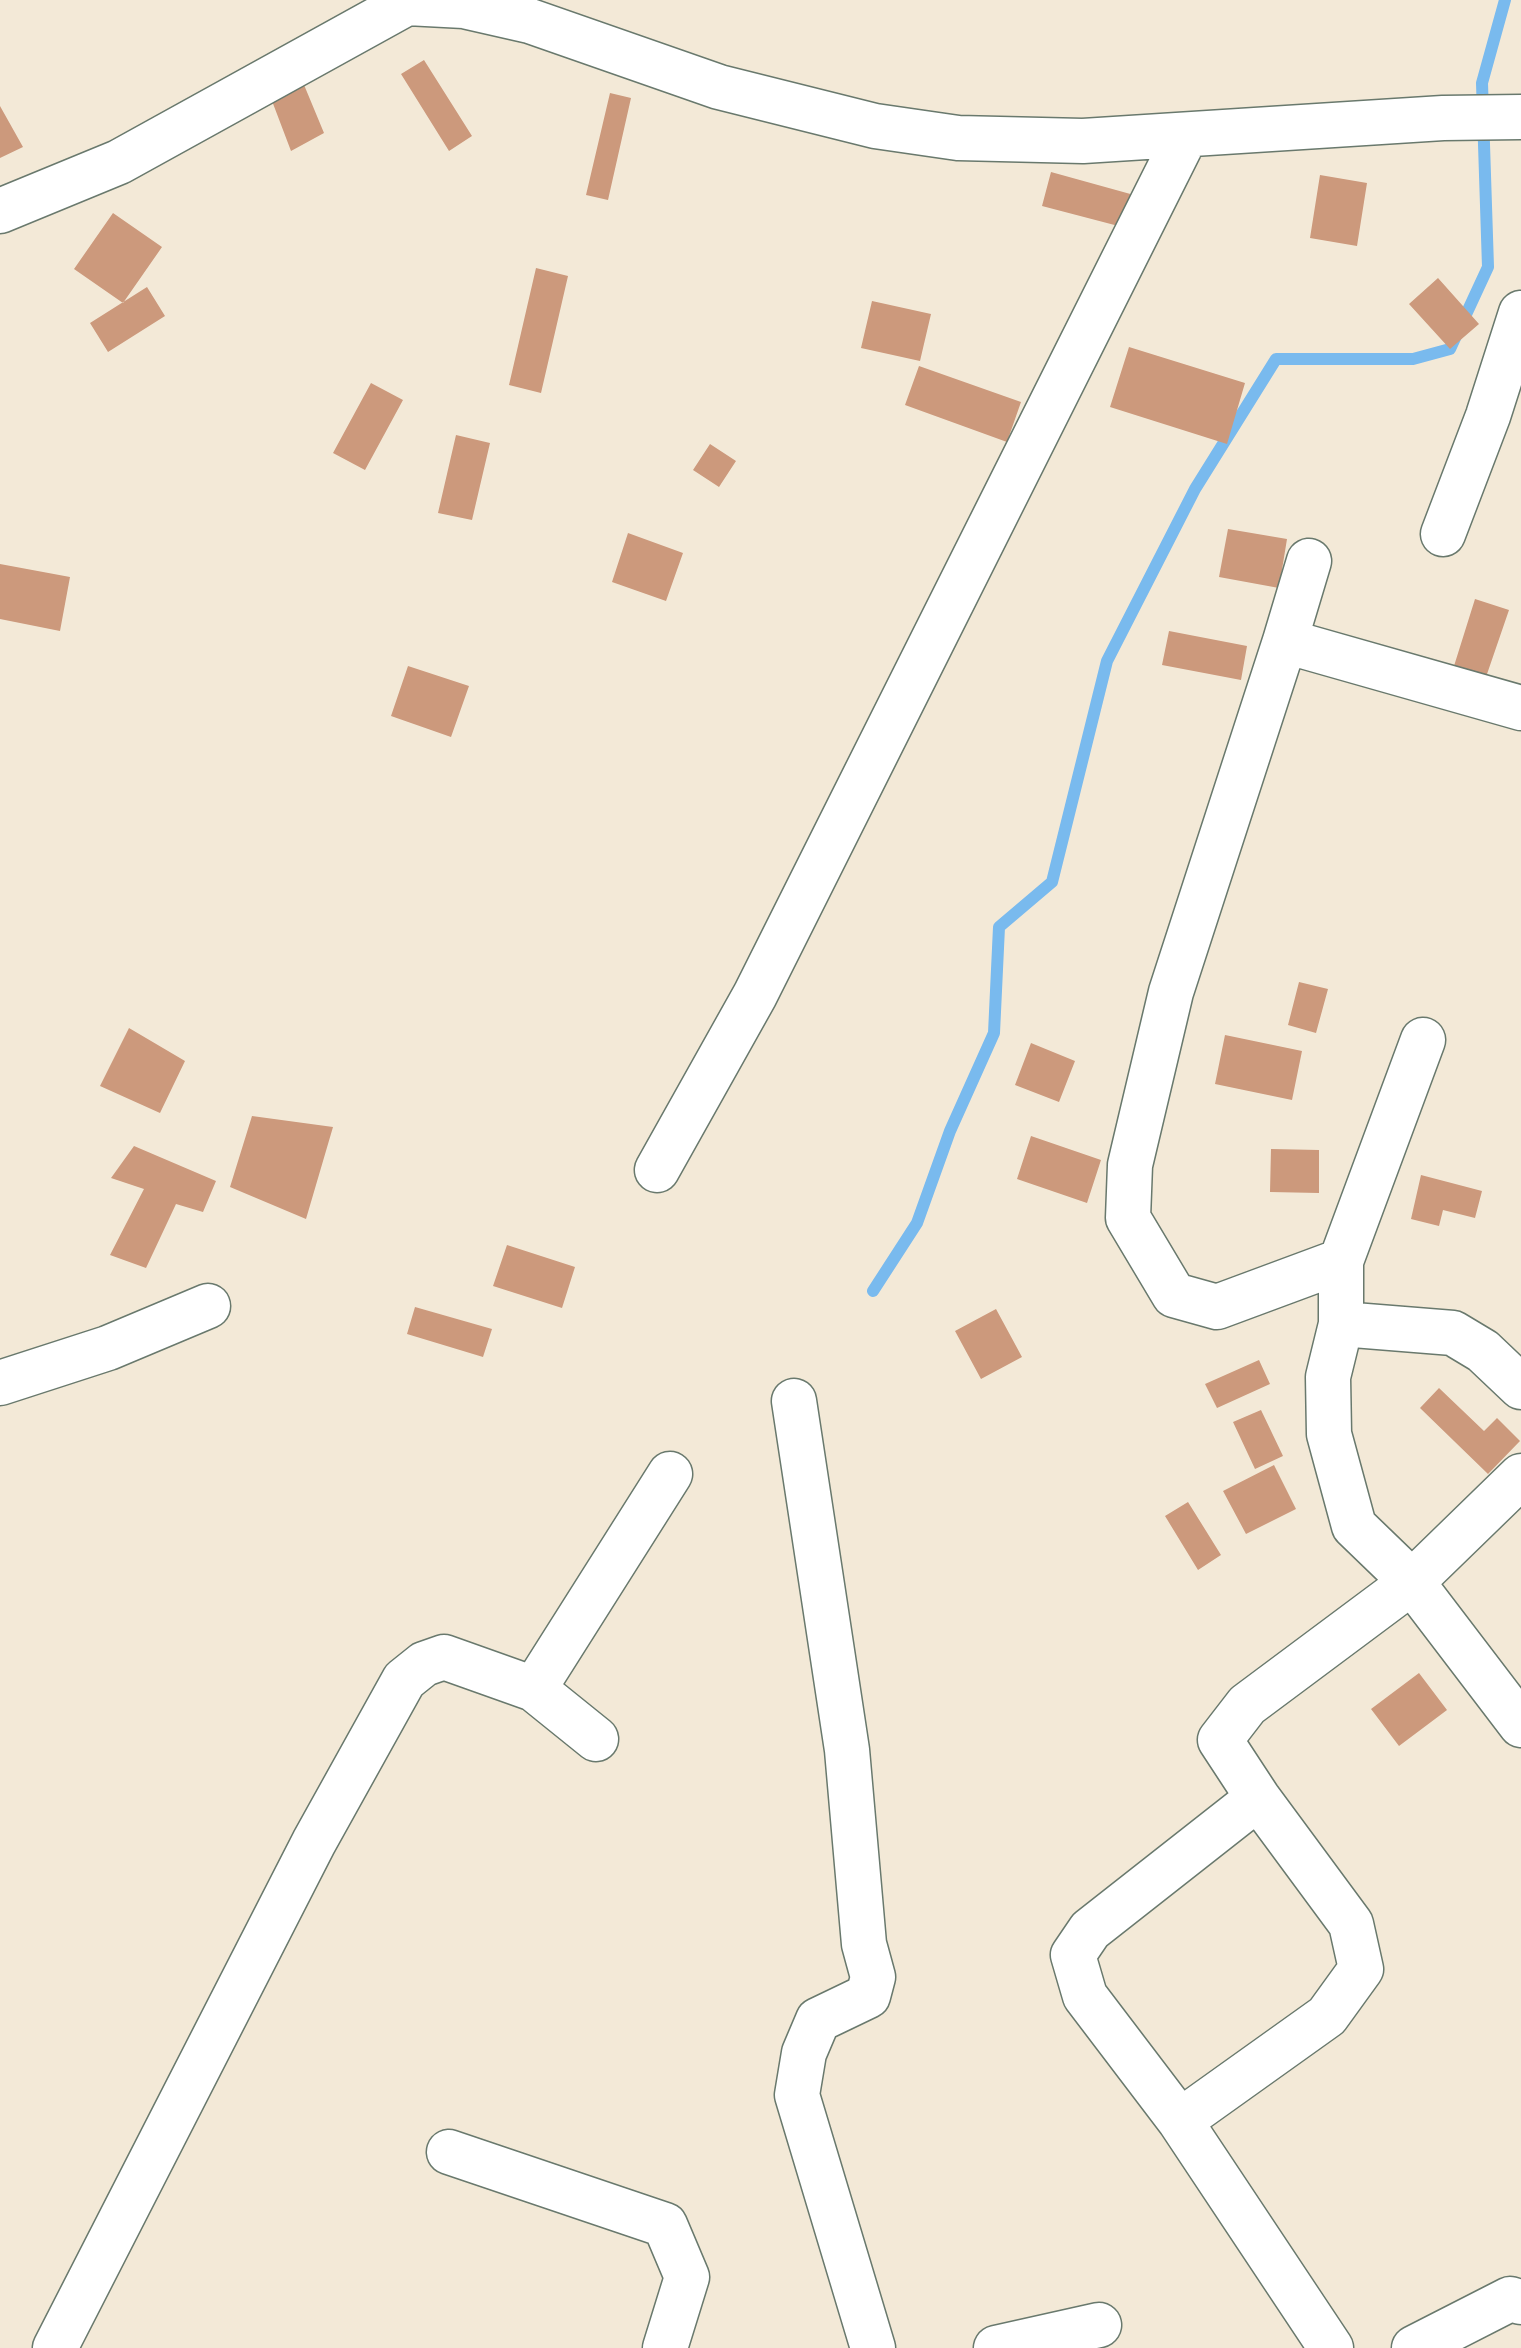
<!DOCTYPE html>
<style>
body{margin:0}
canvas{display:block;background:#f3e9d7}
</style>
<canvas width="1521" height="2348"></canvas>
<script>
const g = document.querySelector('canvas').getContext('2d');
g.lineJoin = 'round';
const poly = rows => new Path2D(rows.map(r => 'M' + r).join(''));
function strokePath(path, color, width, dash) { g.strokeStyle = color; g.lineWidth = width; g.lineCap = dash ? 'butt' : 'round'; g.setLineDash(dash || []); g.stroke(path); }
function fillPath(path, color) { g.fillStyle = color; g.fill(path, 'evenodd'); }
strokePath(poly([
 [873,1291,917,1223,950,1131,994,1033,999,927,1052,882,1107,661,1195,489,1276,359,1413,359,1450,349,1488,267,1482,83,1505,0]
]), '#79baee', 12);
fillPath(poly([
 [424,60,472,136,449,151,401,74],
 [302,80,324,133,291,151,269,93],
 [610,93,631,98,608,200,586,195],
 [0,106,23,147,0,158],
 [1051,172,1134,195,1126,228,1042,206],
 [1320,175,1367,183,1357,246,1310,238],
 [113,213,162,247,123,303,74,269],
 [536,268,568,276,541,393,509,385],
 [1438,278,1479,324,1450,349,1409,304],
 [147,287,165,316,108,352,90,323],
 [872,301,931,314,920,361,861,348],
 [1129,347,1245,383,1227,444,1110,407],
 [919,366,1021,402,1007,442,905,405],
 [371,383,403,400,365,470,333,453],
 [456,435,490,443,472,520,438,513],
 [710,444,736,461,719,487,693,470],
 [1228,529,1287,539,1279,588,1219,577],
 [628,533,683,553,666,601,612,582],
 [0,564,70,577,60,631,0,619],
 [1475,599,1509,610,1486,677,1454,666],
 [1169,631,1247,646,1241,680,1162,665],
 [408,666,469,686,451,737,391,716],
 [1299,982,1328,989,1316,1033,1288,1025],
 [129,1028,185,1061,160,1113,100,1086],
 [1225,1035,1302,1051,1292,1100,1215,1084],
 [1031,1043,1075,1061,1059,1102,1015,1085],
 [252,1116,333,1127,306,1219,230,1187],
 [1031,1136,1101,1160,1087,1203,1017,1179],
 [134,1146,216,1181,203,1212,176,1204,146,1268,110,1255,144,1189,111,1178],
 [1271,1149,1319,1150,1319,1193,1270,1192],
 [1421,1175,1482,1191,1475,1218,1443,1210,1439,1226,1411,1219],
 [507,1245,575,1267,562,1308,493,1286],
 [415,1307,492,1329,483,1357,407,1334],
 [996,1309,1022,1357,981,1379,955,1331],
 [1259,1360,1270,1384,1217,1408,1205,1384],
 [1439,1388,1484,1431,1497,1418,1520,1441,1488,1474,1420,1408],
 [1261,1410,1283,1456,1255,1469,1233,1422],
 [1274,1465,1296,1509,1246,1534,1223,1491],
 [1188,1502,1221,1555,1198,1570,1165,1516],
 [1419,1673,1447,1710,1399,1746,1371,1709]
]), '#cc997c');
const minor = poly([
 [0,211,119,162,407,3,464,6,530,21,719,87,875,126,958,138,1083,141,1443,118,1521,117],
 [1443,534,1488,416,1521,313],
 [1309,561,1285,641,1171,992,1130,1165,1128,1218,1174,1295,1217,1307,1341,1261],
 [1285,641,1521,708],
 [1423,1040,1341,1261,1341,1324,1328,1377,1329,1434,1354,1526,1412,1582,1521,1725],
 [657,1170,755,995,1186,135],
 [1341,1324,1453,1333,1483,1351,1521,1387],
 [0,1383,108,1348,208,1306],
 [794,1401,847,1750,864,1944,873,1977,868,1996,818,2020,804,2053,797,2095,873,2348],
 [534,1689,670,1474],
 [1258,1798,1090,1930,1073,1955,1085,1996,1180,2121,1327,2016,1361,1969,1351,1924,1258,1798,1220,1740,1247,1705,1412,1582,1521,1476],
 [1180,2121,1331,2348],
 [449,2152,665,2225,687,2277,665,2348],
 [55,2348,314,1842,404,1680,424,1664,444,1657,534,1689,596,1739],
 [996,2348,1099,2325],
 [1414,2348,1510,2299,1521,2302]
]);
strokePath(minor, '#69796d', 47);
strokePath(minor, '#fff', 44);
</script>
